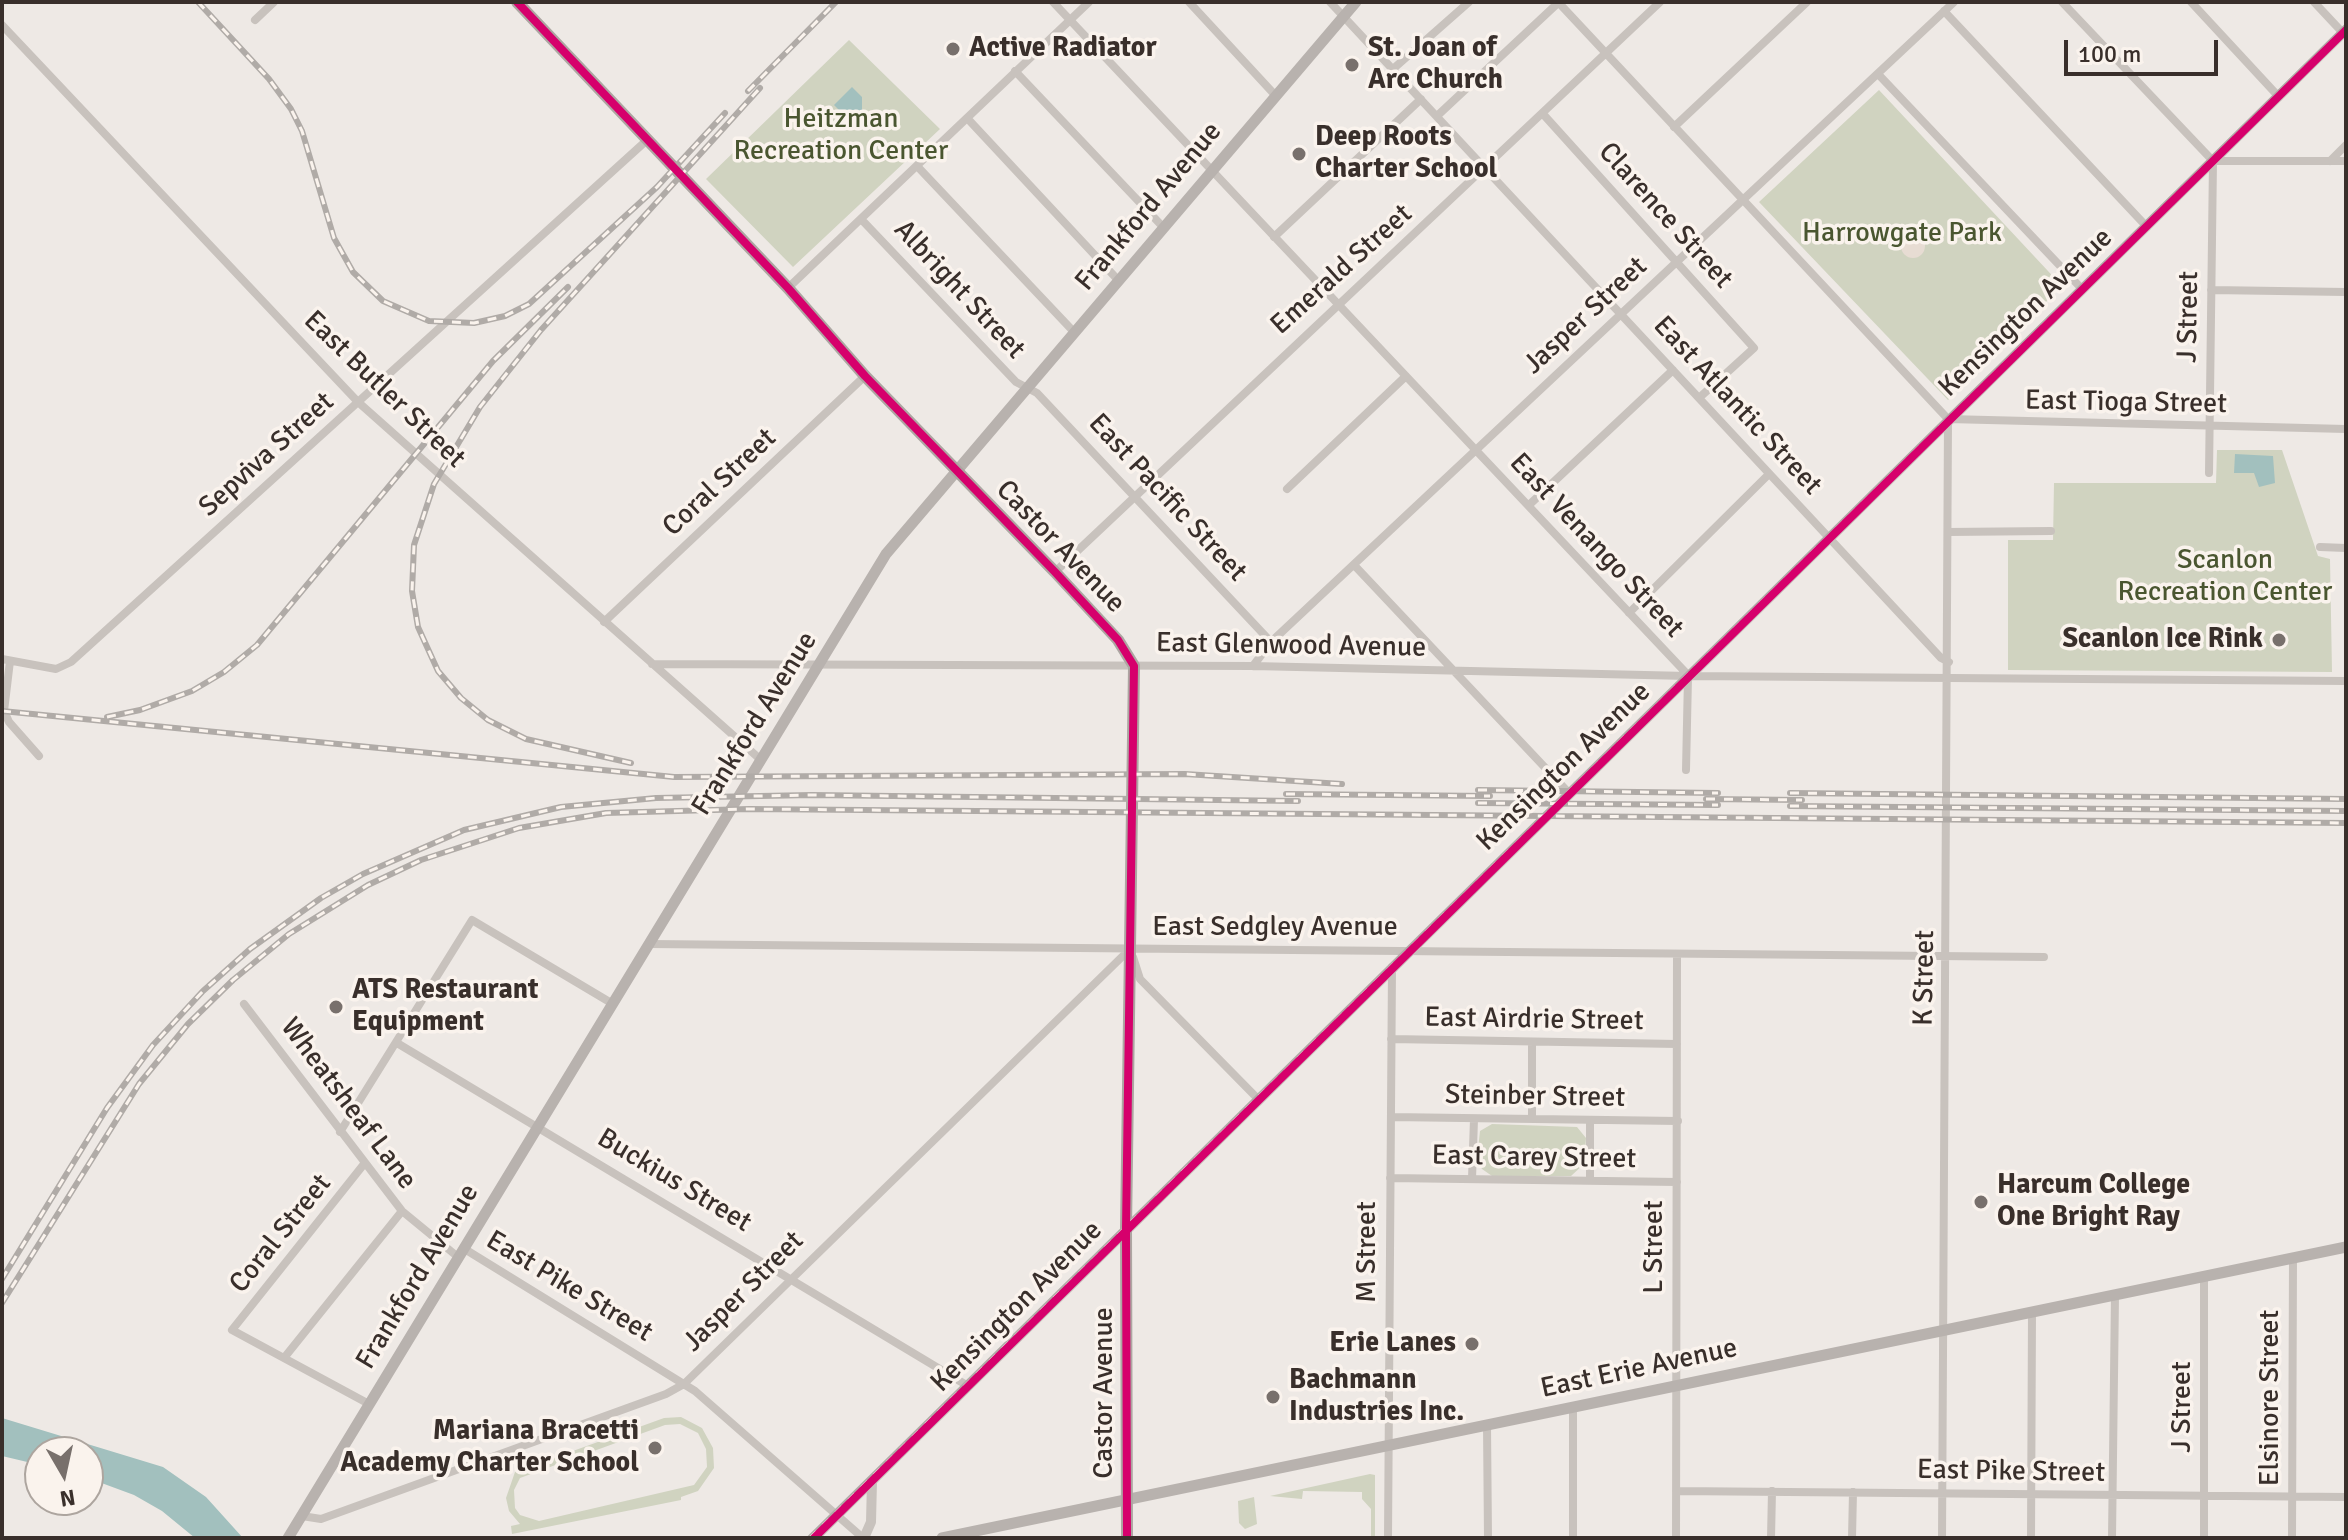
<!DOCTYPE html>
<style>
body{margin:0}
#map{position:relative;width:2348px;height:1540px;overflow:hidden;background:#eee9e5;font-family:Signika,sans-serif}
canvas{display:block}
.frame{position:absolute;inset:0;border:4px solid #392f2b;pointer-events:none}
.north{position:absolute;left:24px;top:1436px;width:80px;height:80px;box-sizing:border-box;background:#faf3ed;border:2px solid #ada59f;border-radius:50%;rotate:171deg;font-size:22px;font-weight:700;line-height:32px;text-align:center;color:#392f2b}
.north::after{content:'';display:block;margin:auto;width:28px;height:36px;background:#78706c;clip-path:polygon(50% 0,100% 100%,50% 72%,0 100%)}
.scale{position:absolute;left:2064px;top:40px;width:154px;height:36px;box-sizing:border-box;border:4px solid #392f2b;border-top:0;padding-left:10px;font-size:24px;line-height:28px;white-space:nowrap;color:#392f2b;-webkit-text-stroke:6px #faf3ed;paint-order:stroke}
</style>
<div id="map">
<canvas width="2348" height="1540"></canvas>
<div class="frame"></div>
<div class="north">N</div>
<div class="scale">100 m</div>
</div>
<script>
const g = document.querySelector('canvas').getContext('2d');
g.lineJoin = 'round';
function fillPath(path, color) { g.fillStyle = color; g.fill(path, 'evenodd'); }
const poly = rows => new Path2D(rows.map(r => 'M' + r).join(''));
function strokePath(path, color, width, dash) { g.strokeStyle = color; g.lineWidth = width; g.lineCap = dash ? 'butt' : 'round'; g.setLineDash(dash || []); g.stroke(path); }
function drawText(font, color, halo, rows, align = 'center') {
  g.font = font + ' Signika,sans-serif'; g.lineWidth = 7; g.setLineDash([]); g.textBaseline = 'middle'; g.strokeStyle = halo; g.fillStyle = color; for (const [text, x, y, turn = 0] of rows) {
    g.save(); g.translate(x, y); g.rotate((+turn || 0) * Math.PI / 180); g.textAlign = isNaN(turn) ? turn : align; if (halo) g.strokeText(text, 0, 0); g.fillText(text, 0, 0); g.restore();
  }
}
fillPath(poly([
 [849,40,940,129,793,267,706,179],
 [1879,90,2062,286,1948,400,1759,202],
 [2217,450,2282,450,2318,556,2330,559,2332,672,2008,670,2008,540,2053,540,2054,483,2216,483],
 [1492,1124,1577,1127,1586,1138,1584,1164,1571,1176,1492,1176,1482,1169,1477,1159,1480,1131],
 [681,1417,702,1428,713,1448,714,1468,698,1491,681,1497,681,1500,512,1534,511,1526,520,1524,509,1511,506,1498,515,1472,664,1418],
 [680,1424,698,1433,706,1449,707,1467,694,1485,539,1521,520,1515,515,1508,514,1490,520,1478,665,1425],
 [1370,1474,1375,1475,1375,1538,1371,1538,1371,1509,1362,1499,1362,1492,1303,1491,1302,1499,1270,1496],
 [1254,1497,1257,1524,1245,1529,1239,1523,1238,1501]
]), '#d0d3c0');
fillPath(poly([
 '1901 246a12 12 0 1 1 24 0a12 12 0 1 1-24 0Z'
]), '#e7dcd3');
fillPath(poly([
 [852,87,862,97,862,110,870,117,859,130,834,105],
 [2235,454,2273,456,2275,483,2259,487,2254,473,2234,473],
 [2,1418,163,1467,206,1497,243,1538,195,1538,162,1511,134,1495,88,1478,88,1452,40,1452,40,1465,2,1456]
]), '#a2c0be');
strokePath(poly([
 [1053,2,1688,675],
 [1189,2,1275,95],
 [1330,2,1941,658,1949,662],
 [1558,2,1948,419,2346,429],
 [2062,2,2213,161],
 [2191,2,2279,97],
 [2314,2,2343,33],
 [1944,11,2147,227],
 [255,20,274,2],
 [2,25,358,402,761,760],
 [1393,69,1469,2],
 [1015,71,1163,227],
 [1878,74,2082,289],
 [1543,114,1754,348,1699,398],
 [1437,116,1559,2],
 [967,118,1118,280],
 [1674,127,1807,2],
 [2213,161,2346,161],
 [2330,161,2346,145],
 [917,166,1074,332],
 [861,219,1016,382,1037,393,1271,642],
 [1274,237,1421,99],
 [788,288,1089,2],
 [2211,290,2346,292],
 [2209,473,2213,161],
 [1287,489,1406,376],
 [1529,505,1673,370],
 [1948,532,2051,531],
 [2320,547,2346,548],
 [1355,566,1569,793],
 [1055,572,1660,2],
 [1629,613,1769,474],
 [604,622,865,376],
 [2,659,56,669,71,662,646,141],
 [10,661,4,711,9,722,39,756],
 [652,664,1253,666,1688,676,2346,681],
 [1253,666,1271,642,1954,2],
 [1686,770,1688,677],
 [649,944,2044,957],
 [1133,957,1140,979,1259,1100],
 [244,1004,402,1211,458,1257],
 [1391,1039,1677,1044],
 [1532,1042,1532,1119],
 [397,1043,968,1386],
 [1391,1117,1678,1121],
 [1590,1120,1590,1180],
 [340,1132,472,920,613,1004],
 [364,1164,232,1330,369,1404],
 [1390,1178,1677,1182],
 [1472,1179,1474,1119],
 [463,1248,695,1391,863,1538],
 [284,1358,402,1211],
 [1487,1425,1488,1538],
 [1676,1491,2346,1497],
 [302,1516,321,1519,666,1394,684,1384,1129,950],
 [1388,1538,1392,967],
 [1573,1538,1573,1408],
 [1676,1538,1677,956],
 [1771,1538,1772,1491],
 [1852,1538,1853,1492],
 [1942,1538,1948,420],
 [2031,1538,2032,1312],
 [2112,1538,2115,1295],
 [2204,1538,2204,1277],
 [2292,1538,2293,1258]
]), '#c8c2bd', 8);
strokePath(poly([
 [814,1538,2346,30],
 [864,1538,871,1522,872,1481]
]), '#c8c2bd', 10);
strokePath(poly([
 [288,1538,886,554,1356,2],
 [942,1538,2346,1247]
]), '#b8b2ae', 11);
strokePath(poly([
 [517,2,788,288,865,376,1055,572,1118,640,1134,666,1126,1229,1127,1538]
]), '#ada6a2', 12);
const rail = poly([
 [198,2,269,79,291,109,302,131,334,238,353,272,383,301,429,321,474,323,505,316,529,304,657,187,725,113],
 [748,91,836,2],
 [2,711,674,777,1185,774,1342,784],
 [107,717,140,710,192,691,224,672,257,645,493,361,568,287],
 [631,763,526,739,488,720,461,698,438,671,418,627,412,591,414,545,434,484,480,407,541,330,760,88],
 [1478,790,1718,793],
 [1790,793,2346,799],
 [1286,794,1490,796],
 [1706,799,1802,800],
 [1478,803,1718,805],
 [1790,806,2346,811],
 [2,1279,107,1108,153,1045,203,991,250,949,321,898,363,874,464,830,561,807,656,798,812,795,1298,801],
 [2,1303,139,1084,188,1024,233,980,289,934,368,885,421,860,519,828,606,813,749,809,2346,823],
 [810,1538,2346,27]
]);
strokePath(rail, '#b0aba7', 6);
strokePath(rail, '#faf3ed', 3, [9]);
strokePath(poly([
 [517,2,788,288,865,376,1055,572,1118,640,1134,666,1126,1229,1127,1538],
 [814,1538,2346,30]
]), '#d6006c', 8);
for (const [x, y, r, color] of [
 [953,49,8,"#78706c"],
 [1352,65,8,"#78706c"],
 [1299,154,8,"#78706c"],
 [2279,640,8,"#78706c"],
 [336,1007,8,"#78706c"],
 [1981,1202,8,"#78706c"],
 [1472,1344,8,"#78706c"],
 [1273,1397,8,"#78706c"],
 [655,1448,8,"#78706c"]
]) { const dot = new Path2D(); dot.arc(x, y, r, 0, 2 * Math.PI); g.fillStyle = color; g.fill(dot); strokePath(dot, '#faf3ed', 3); }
drawText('bold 28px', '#392f2b', '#faf3ed', [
 ["Active Radiator",969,49],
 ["St. Joan of",1368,49],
 ["Arc Church",1368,81],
 ["Deep Roots",1315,138],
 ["Charter School",1315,170],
 ["Scanlon Ice Rink",2263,640,"right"],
 ["ATS Restaurant",352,991],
 ["Equipment",352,1023],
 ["Harcum College",1997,1186],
 ["One Bright Ray",1997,1218],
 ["Erie Lanes",1456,1344,"right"],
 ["Bachmann",1289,1381],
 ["Industries Inc.",1289,1413],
 ["Mariana Bracetti",639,1432,"right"],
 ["Academy Charter School",639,1464,"right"]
], 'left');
drawText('28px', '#4a5630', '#faf3ed', [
 ["Heitzman",841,120],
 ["Recreation Center",841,152],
 ["Harrowgate Park",1902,234],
 ["Scanlon",2225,561],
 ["Recreation Center",2225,593]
]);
drawText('28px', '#392f2b', '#faf3ed', [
 ["Frankford Avenue",1149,207,-50],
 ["Clarence Street",1665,216,48],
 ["Emerald Street",1342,270,-42],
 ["Albright Street",959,290,47],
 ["Kensington Avenue",2026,313,-44],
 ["Jasper Street",1586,316,-43],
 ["J Street",2189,317,-89],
 ["East Butler Street",384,390,44],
 ["East Tioga Street",2126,403,1],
 ["East Atlantic Street",1737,406,47],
 ["Sepviva Street",267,455,-42],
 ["Coral Street",720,483,-43],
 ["East Pacific Street",1167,498,47],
 ["East Venango Street",1596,546,47],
 ["Castor Avenue",1060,547,46],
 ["East Glenwood Avenue",1291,646,1],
 ["Frankford Avenue",755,724,-58],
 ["Kensington Avenue",1564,767,-44],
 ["East Sedgley Avenue",1275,928],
 ["K Street",1925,978,-89],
 ["East Airdrie Street",1534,1020,1],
 ["Steinber Street",1535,1097,1],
 ["Wheatsheaf Lane",348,1104,53],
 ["East Carey Street",1534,1158,1],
 ["Buckius Street",674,1181,31],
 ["Coral Street",281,1234,-51],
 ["L Street",1655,1247,-90],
 ["M Street",1368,1252,-90],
 ["Frankford Avenue",418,1277,-59],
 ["East Pike Street",569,1287,31],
 ["Jasper Street",744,1292,-45],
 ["Kensington Avenue",1017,1307,-45],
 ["East Erie Avenue",1639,1369,-12],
 ["Castor Avenue",1105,1393,-90],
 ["Elsinore Street",2271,1398,-90],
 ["J Street",2183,1407,-90],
 ["East Pike Street",2011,1472,1]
]);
</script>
